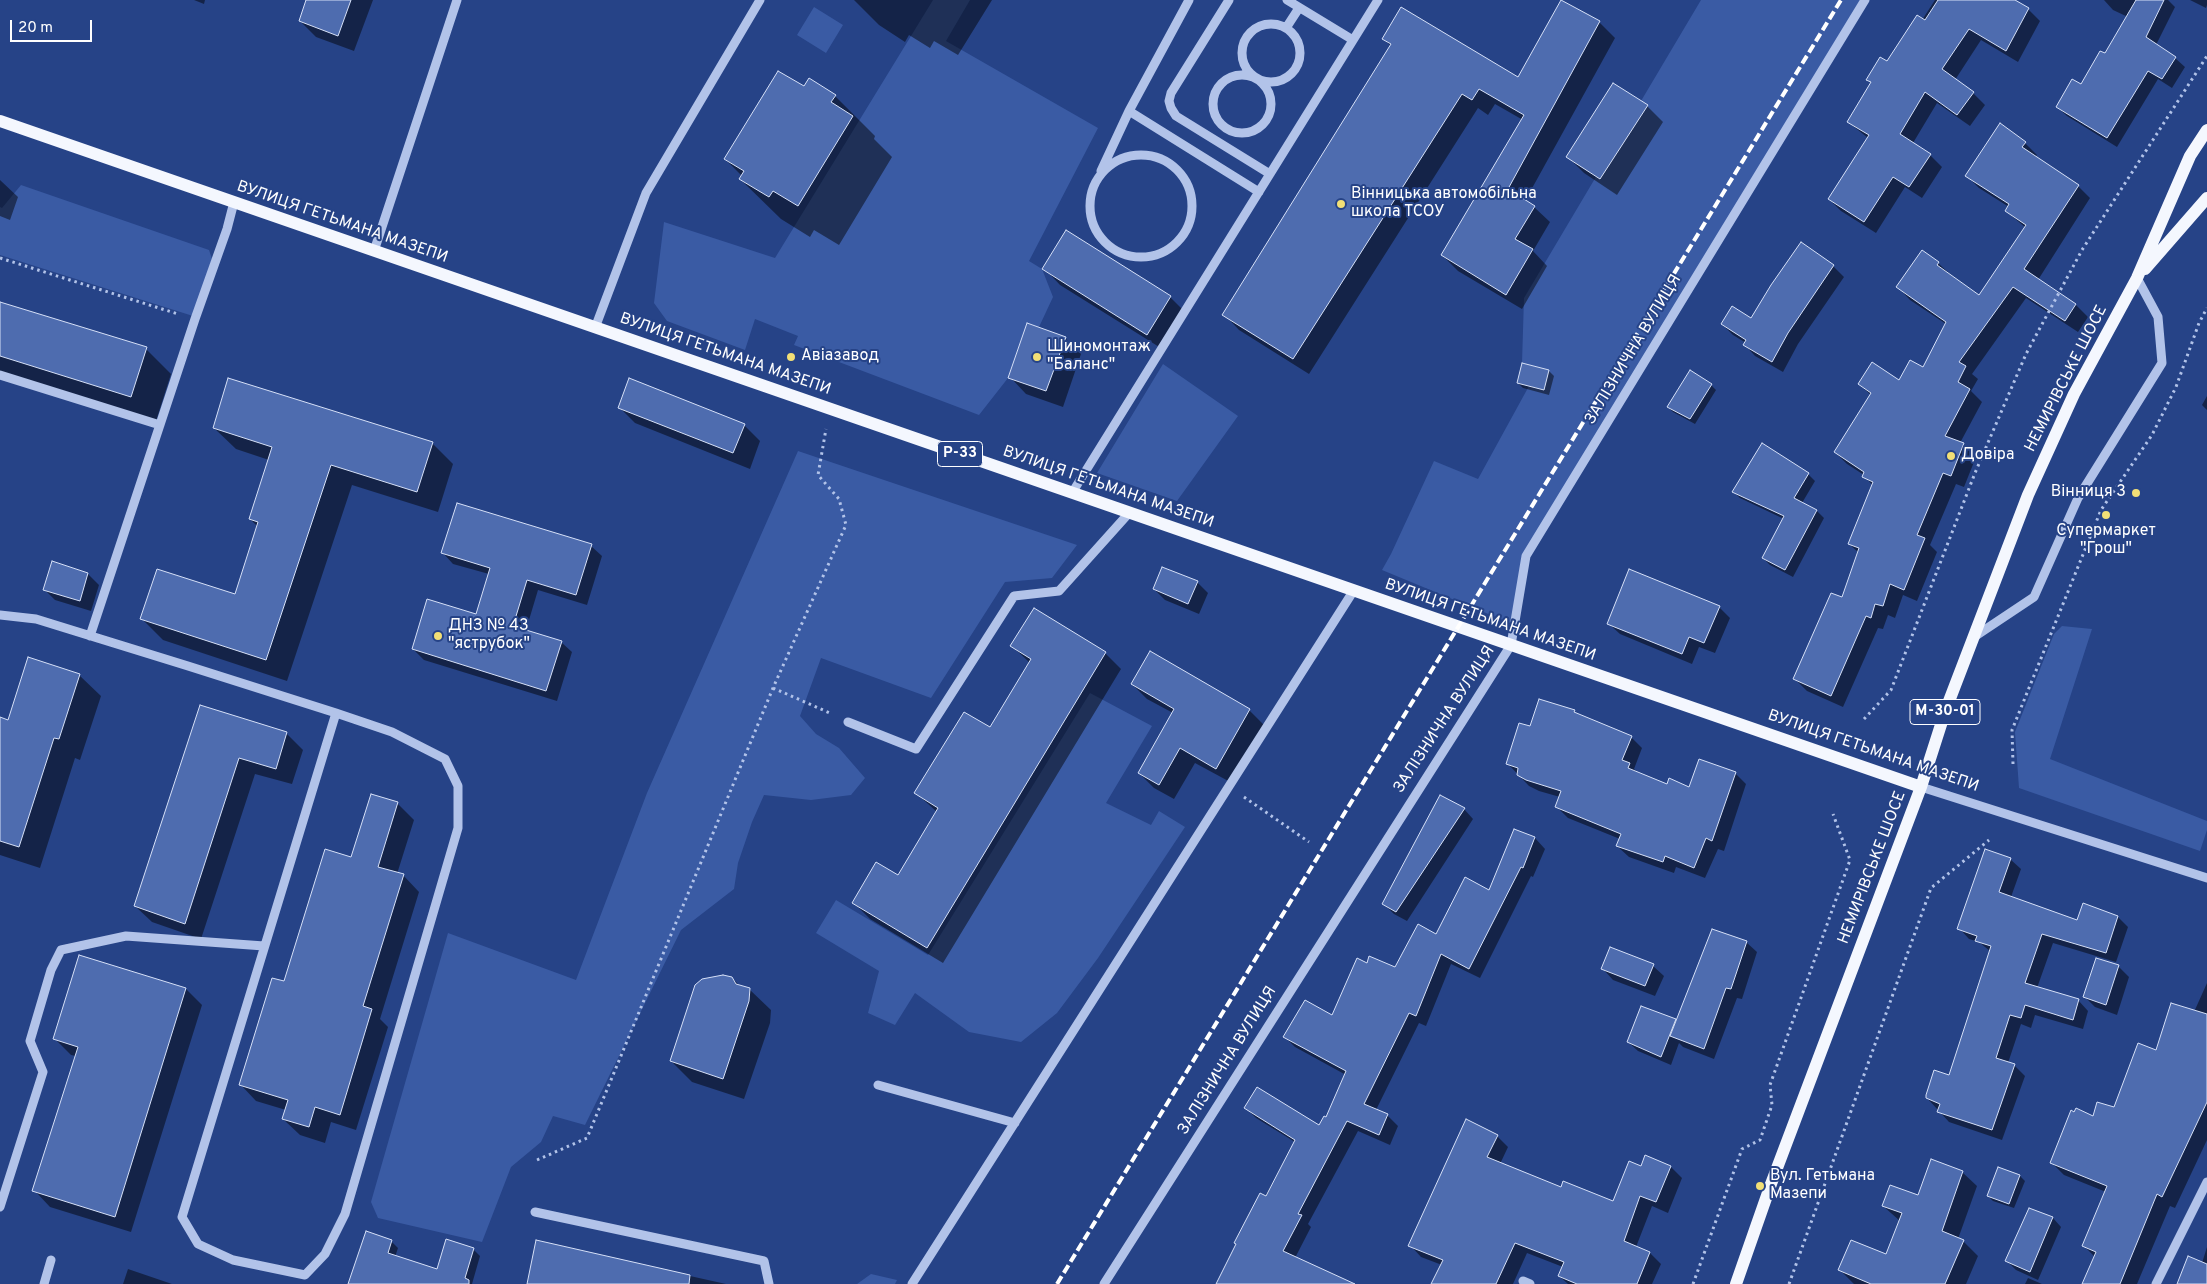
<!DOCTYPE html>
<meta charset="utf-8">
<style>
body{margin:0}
#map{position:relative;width:2207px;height:1284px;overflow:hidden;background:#264387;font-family:Overpass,sans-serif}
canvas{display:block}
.scale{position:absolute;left:10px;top:20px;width:82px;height:22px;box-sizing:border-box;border:2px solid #fff;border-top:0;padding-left:6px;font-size:15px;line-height:18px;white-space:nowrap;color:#fff;-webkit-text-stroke:4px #264387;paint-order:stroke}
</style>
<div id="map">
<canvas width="2207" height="1284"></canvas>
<div class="scale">20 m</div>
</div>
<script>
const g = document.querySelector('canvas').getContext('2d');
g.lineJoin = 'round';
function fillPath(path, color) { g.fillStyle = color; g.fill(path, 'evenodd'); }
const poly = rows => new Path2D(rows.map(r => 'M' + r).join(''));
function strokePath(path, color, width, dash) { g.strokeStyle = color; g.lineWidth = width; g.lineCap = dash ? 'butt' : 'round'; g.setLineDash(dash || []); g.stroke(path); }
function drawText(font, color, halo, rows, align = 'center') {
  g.font = font + ' Overpass,sans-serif'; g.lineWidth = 4; g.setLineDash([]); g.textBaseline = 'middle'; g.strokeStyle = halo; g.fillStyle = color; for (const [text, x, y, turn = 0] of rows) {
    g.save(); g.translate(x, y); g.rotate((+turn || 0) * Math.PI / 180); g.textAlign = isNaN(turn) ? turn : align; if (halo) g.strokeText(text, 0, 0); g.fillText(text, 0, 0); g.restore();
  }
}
fillPath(poly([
 [933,0,970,0,946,41,1098,128,1029,261,1042,269,1053,297,1039,327,1027,323,1008,378,979,415,794,345,798,336,755,319,745,350,667,321,654,303,664,222,775,258],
 [1701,0,1865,0,1526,556,1515,625,1382,570,1391,554,1434,461,1478,479,1529,386,1544,390,1549,370,1522,363,1524,298],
 [814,7,843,25,826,53,797,35],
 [21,185,209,250,212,259,193,316,0,255,0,207,2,208],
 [1163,364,1238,416,1177,501,1097,473],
 [798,451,1077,545,1052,578,1005,582,931,698,821,658,800,716,816,734,839,748,865,778,851,795,811,800,764,795,752,822,738,863,734,889,681,930,585,1125,553,1116,541,1142,511,1167,482,1242,378,1218,371,1202,448,933,576,980,647,793],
 [2062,626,2092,629,2050,759,2207,821,2207,830,2200,851,2019,788,2015,732,2054,634],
 [1090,693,1152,726,1106,803,1151,825,1159,811,1185,827,1098,958,1057,1013,1021,1042,969,1032,915,993,895,1025,868,1013,879,971,816,933,836,900,928,955],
 [871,1274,897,1280,895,1284,857,1284]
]), '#3a5ba4');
fillPath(poly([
 [194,0,205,0,204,4],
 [308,0,373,0,354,51,316,37,300,21],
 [854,0,992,0,958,55,934,41,930,48,909,35,905,42,879,25],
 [1935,0,2012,0,2028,9,2040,21,2018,62,1981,40,1955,80,1973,93,1985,105,1970,126,1937,103,1913,143,1930,155,1942,167,1922,198,1905,187,1876,233,1841,211,1829,199,1868,138,1848,122,1872,83,1868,79,1887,63,1922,20],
 [2104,0,2168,0,2175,7,2156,45,2175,58,2185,67,2172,88,2158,79,2117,147,2067,116,2057,107,2081,86,2106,55,2128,17,2113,10],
 [2190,0,2207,0,2207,5,2206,8],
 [1599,22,1615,38,1525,201,1534,207,1550,222,1533,251,1547,266,1522,309,1458,271,1442,255,1523,120,1495,104,1488,115,1478,108,1309,374,1239,330,1224,314,1391,46,1384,39,1518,79],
 [804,88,835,96,875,136,874,139,892,157,839,245,814,230,810,237,781,219,740,179,742,176,725,159],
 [1647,106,1663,122,1617,195,1584,173,1568,157],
 [2025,143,2037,155,2035,157,2078,186,2090,198,2038,280,2076,305,2088,317,2078,332,2026,298,1972,374,1978,379,1971,391,1982,402,1960,443,1976,457,1964,487,1956,484,1930,545,1937,552,1917,601,1903,595,1895,618,1888,615,1883,629,1878,628,1843,707,1807,691,1795,679,1843,598,1859,553,1849,544,1873,486,1864,475,1847,464,1835,452,1871,395,1859,384,1900,382,1924,369,1946,324,1910,300,1898,287,1938,263,1951,275,1979,297,2026,228,2006,211,2009,207,1979,188,1967,176],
 [0,180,18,197,10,220,0,216],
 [1067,232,1170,297,1187,314,1164,350,1060,285,1044,268],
 [1801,244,1833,266,1844,277,1798,344,1783,372,1755,356,1745,345,1746,343,1733,335,1722,324,1752,320],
 [0,303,146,349,171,374,156,421,0,373],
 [1065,338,1081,354,1063,407,1026,394,1010,377],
 [1549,371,1554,376,1549,395,1523,388,1518,383],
 [1711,385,1716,390,1695,424,1673,412,1668,407],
 [2207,396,2207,410,2202,405],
 [619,407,744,425,760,441,750,469,635,423],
 [214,428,432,443,453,464,438,512,352,485,287,681,163,640,142,619,236,596,258,527,250,519,269,460,236,449],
 [1808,474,1815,481,1802,503,1817,511,1824,518,1793,577,1770,565,1763,558,1784,519,1740,498,1733,491],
 [591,546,602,556,587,605,538,590,526,630,561,642,572,652,557,701,424,660,413,649,476,615,489,574,453,564,443,553],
 [53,563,88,574,99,585,91,611,55,600,44,589],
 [1197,582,1208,593,1199,614,1165,600,1154,589],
 [1719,607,1730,618,1715,653,1699,647,1692,664,1620,634,1609,624],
 [1012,646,1105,653,1121,669,943,963,870,919,853,902,898,877,937,812,916,793,990,729,1030,663],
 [79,675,101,696,80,760,75,758,40,868,0,855,0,718,9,721],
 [1132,684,1249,710,1264,725,1232,783,1195,763,1174,799,1154,788,1139,773,1173,713,1147,699],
 [1540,700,1574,712,1578,715,1631,737,1642,748,1634,769,1639,774,1667,786,1690,788,1735,773,1746,784,1724,851,1718,849,1705,878,1676,867,1674,873,1629,857,1617,846,1620,839,1568,818,1556,806,1560,797,1539,791,1529,786,1508,764,1531,728],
 [200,707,287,734,303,750,292,784,255,774,201,939,152,922,135,906],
 [371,796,398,804,414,820,397,874,403,875,419,892,380,1019,388,1027,356,1130,331,1122,325,1143,300,1135,283,1119,286,1110,256,1101,240,1084,284,983,352,858],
 [1464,809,1473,819,1407,921,1394,914,1384,904],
 [1515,830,1535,838,1545,849,1533,877,1531,876,1480,978,1451,964,1426,1026,1419,1023,1376,1110,1387,1115,1398,1126,1390,1145,1358,1131,1308,1224,1311,1227,1295,1258,1340,1284,1217,1284,1295,1142,1256,1118,1246,1108,1320,1127,1327,1119,1346,1075,1295,1047,1285,1037,1332,1017,1367,964,1395,969,1490,891],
 [2010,859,2021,869,2011,897,2078,922,2084,905,2118,917,2128,927,2116,962,2053,943,2037,988,2078,1000,2088,1011,2083,1029,2035,1015,2031,1028,2021,1024,2008,1063,2014,1065,2025,1076,2002,1140,1949,1122,1927,1098,1950,1077,1991,952,1979,942,1969,939,1959,928],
 [1746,942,1757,952,1742,999,1737,998,1714,1059,1683,1047,1679,1043,1671,1065,1638,1051,1628,1042,1675,1020,1677,1022],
 [80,956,186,989,202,1005,131,1232,50,1207,34,1190,76,1056,71,1055,55,1039],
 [2097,959,2119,967,2129,977,2117,1015,2095,1007,2084,996],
 [1653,966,1664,976,1655,996,1613,980,1603,969],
 [732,978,740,986,749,989,771,1010,770,1023,744,1099,692,1082,671,1061],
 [2207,983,2207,1140,2175,1208,2170,1206,2137,1284,2083,1284,2095,1257,2084,1246,2106,1192,2064,1175,2052,1163,2094,1118,2115,1109,2157,1051,2194,1012],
 [1497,1136,1508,1147,1500,1164,1561,1188,1614,1203,1641,1168,1671,1167,1682,1178,1668,1213,1652,1206,1636,1247,1650,1253,1661,1264,1652,1284,1568,1284,1559,1276,1563,1267,1527,1253,1513,1284,1433,1284,1442,1265,1421,1257,1410,1245],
 [1998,1168,2020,1176,2025,1181,2014,1208,1993,1201,1988,1196],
 [1962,1172,1977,1186,1958,1239,1964,1242,1978,1256,1966,1284,1854,1284,1840,1270,1886,1256,1900,1221,1883,1206,1919,1197],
 [2029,1210,2053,1218,2061,1227,2038,1280,2016,1270,2007,1261],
 [391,1241,398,1248,395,1257,437,1271,473,1249,480,1256,472,1284,350,1284],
 [537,1242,726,1284,528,1284],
 [2207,1247,2207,1284,2178,1284,2202,1263],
 [128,1269,172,1284,123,1284],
 [2028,1278,2042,1284,2025,1284]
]), '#0007');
const building = poly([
 [306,0,351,0,338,36,299,21,306,0],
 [1561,0,1600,21,1508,189,1535,206,1515,239,1533,249,1506,295,1441,255,1524,115,1479,89,1472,100,1462,94,1293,359,1222,315,1391,44,1382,39,1401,7,1518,77,1561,0],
 [1938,0,2015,0,2029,8,2006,51,1969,29,1942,69,1974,92,1957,115,1925,92,1900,134,1931,154,1909,187,1893,177,1864,222,1828,199,1869,135,1847,122,1871,82,1866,80,1880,57,1887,61,1917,15,1925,20,1938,0],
 [2136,0,2164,0,2146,37,2176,57,2162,79,2148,71,2107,138,2056,107,2072,79,2081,84,2100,51,2105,53,2136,0],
 [778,71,804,86,809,78,836,95,831,102,853,116,798,206,773,191,769,197,739,179,744,171,724,159,778,71],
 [1613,83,1648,105,1600,179,1566,157,1613,83],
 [2000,123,2026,142,2022,147,2079,185,2024,269,2076,304,2065,321,2013,287,1959,362,1966,366,1958,382,1970,389,1945,436,1964,443,1951,476,1943,473,1917,535,1925,538,1904,590,1890,584,1883,606,1875,604,1871,618,1866,616,1831,696,1793,679,1831,593,1842,597,1859,548,1848,544,1873,482,1862,477,1864,472,1834,452,1871,393,1858,384,1872,362,1899,380,1910,360,1923,367,1946,322,1896,287,1922,250,1939,262,1937,265,1979,295,2026,225,2005,211,2009,204,1965,176,2000,123],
 [1066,230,1171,296,1147,335,1042,269,1066,230],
 [1801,242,1834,265,1788,333,1772,362,1743,345,1746,340,1721,324,1732,306,1751,318,1771,285,1801,242],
 [0,302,147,347,131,397,0,356,0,302],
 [1027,323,1066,337,1046,391,1008,378,1027,323],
 [1522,363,1549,370,1544,390,1517,383,1522,363],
 [1690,370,1712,384,1690,419,1667,407,1690,370],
 [228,378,433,442,417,492,331,465,266,660,140,619,157,569,235,594,258,522,249,519,272,447,213,428,228,378],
 [629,378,745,424,733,453,618,408,629,378],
 [1762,443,1809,473,1794,498,1817,510,1785,570,1762,558,1784,516,1732,492,1762,443],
 [457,503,592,544,576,595,527,580,513,626,562,641,546,691,412,649,427,599,476,614,490,568,441,553,457,503],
 [52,561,88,573,80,601,43,590,52,561],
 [1162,567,1198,581,1188,604,1153,589,1162,567],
 [1629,569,1720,606,1704,643,1689,637,1682,654,1607,624,1629,569],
 [1034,608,1106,652,927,948,852,903,876,862,898,875,938,808,914,793,964,712,990,727,1031,659,1010,646,1034,608],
 [1150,651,1250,709,1216,769,1180,748,1159,785,1138,773,1174,709,1131,684,1150,651],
 [28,657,80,674,59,739,54,738,19,847,0,841,0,717,8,720,28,657],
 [1539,699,1575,710,1574,712,1632,736,1622,760,1630,763,1628,768,1667,784,1669,778,1689,787,1699,759,1736,772,1712,841,1706,838,1694,868,1665,856,1663,862,1616,846,1621,834,1555,807,1561,791,1526,780,1517,775,1518,768,1506,764,1519,723,1530,726,1539,699],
 [200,705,287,732,276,769,239,758,185,924,134,906,200,705],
 [371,794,398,802,378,867,404,874,363,1006,372,1009,340,1115,315,1107,309,1127,282,1119,288,1100,239,1085,272,978,284,981,325,849,351,857,371,794],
 [1440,795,1465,808,1396,912,1382,904,1440,795],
 [1514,829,1535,837,1523,868,1521,867,1469,969,1441,954,1416,1016,1409,1013,1364,1104,1388,1114,1379,1135,1347,1121,1298,1214,1302,1215,1283,1251,1355,1284,1216,1284,1236,1244,1234,1243,1260,1193,1266,1196,1295,1140,1244,1108,1257,1087,1319,1125,1324,1116,1326,1117,1346,1071,1283,1037,1305,1000,1332,1015,1357,958,1367,963,1369,956,1395,967,1418,924,1436,934,1465,877,1489,890,1514,829],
 [1985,849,2011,858,1999,892,2077,920,2083,903,2118,916,2106,953,2042,934,2025,983,2079,999,2073,1020,2025,1005,2021,1018,2010,1015,1996,1058,2015,1064,1992,1130,1937,1112,1940,1104,1926,1098,1926,1095,1934,1070,1949,1075,1991,946,1975,941,1977,936,1957,929,1985,849],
 [1712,929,1747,941,1731,989,1726,988,1704,1049,1670,1036,1712,929],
 [1610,947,1654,964,1645,986,1601,969,1610,947],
 [79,955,186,988,115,1217,32,1191,78,1047,53,1039,79,955],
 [2096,958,2119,965,2106,1005,2083,997,2096,958],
 [723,975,732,977,736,984,750,988,749,1001,723,1079,670,1061,695,985,702,979,723,975],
 [2171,1003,2207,1014,2207,1102,2162,1197,2157,1194,2120,1284,2082,1284,2096,1252,2082,1246,2107,1186,2050,1163,2071,1110,2074,1112,2076,1108,2093,1116,2097,1102,2114,1107,2138,1043,2156,1050,2171,1003],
 [1641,1006,1676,1019,1661,1057,1627,1042,1641,1006],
 [1466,1119,1498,1135,1487,1157,1561,1187,1563,1181,1613,1201,1629,1161,1641,1166,1645,1155,1671,1166,1656,1202,1640,1196,1624,1241,1650,1252,1637,1284,1577,1284,1558,1276,1564,1262,1515,1243,1496,1284,1431,1284,1443,1260,1408,1246,1466,1119],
 [1931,1159,1963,1171,1942,1231,1964,1240,1945,1284,1871,1284,1838,1270,1851,1240,1886,1254,1902,1213,1882,1206,1890,1185,1918,1195,1931,1159],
 [1998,1167,2020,1175,2009,1204,1987,1196,1998,1167],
 [2029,1208,2053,1217,2030,1272,2005,1261,2029,1208],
 [366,1231,392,1240,388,1253,437,1269,446,1239,474,1248,465,1278,469,1280,469,1284,348,1284,366,1231],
 [536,1240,690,1275,689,1284,527,1284,536,1240],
 [2188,1256,2207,1264,2207,1284,2177,1284,2188,1256]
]);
fillPath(building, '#4e6caf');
strokePath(building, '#d6e0f7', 1);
strokePath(poly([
 [0,258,178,314],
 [773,688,832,714],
 [1864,719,1891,690,1975,473,2026,354,2082,250,2207,56],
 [2013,764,2012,730,2101,510,2152,435,2176,387,2199,323,2207,308],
 [1244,797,1309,842],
 [537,1160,587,1138,773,688,846,525,839,499,818,475,826,429],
 [1693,1284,1742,1149,1760,1140,1772,1105,1770,1085,1850,860,1833,814],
 [1789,1284,1931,888,1989,840]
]), '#b2c3e9', 3, [2.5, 4]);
strokePath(poly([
 [1229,0,1171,93,1169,101,1171,108,1176,116,1270,174],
 [1287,0,1353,40],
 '1242 53a29 29 0 1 1 58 0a29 29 0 1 1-58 0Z',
 [1286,28,1299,8],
 '1213 104a29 29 0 1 1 58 0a29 29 0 1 1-58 0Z',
 [1129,111,1259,192],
 '1090 206a51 51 0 1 1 102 0a51 51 0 1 1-102 0Z',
 [1101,171,1129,111,1189,0],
 [374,251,457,0],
 [595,328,646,193,760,0],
 [0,375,160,425],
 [1072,493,1378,0],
 [0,615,36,619,188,666,336,713,392,732,445,759,458,786,458,828,345,1214,325,1254,305,1275,233,1260,198,1244,182,1217,336,713],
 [90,636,195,319,227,229,234,202],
 [1974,637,2034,597,2078,498,2162,363,2158,317,2137,278],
 [848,722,916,749,1014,596,1059,591,1129,513],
 [1921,787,2207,878],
 [878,1085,1015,1123],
 [0,1207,43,1072,30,1041,51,970,61,950,126,936,264,946],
 [535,1212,764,1261,769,1284],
 [1523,1281,1530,1284],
 [44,1284,51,1260],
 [912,1284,1354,590],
 [1104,1284,1511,645,1526,556,1865,0],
 [2156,1284,2207,1182]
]), '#b2c3e9', 9);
strokePath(poly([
 [0,121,1921,787],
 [2145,269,2207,198],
 [1736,1284,1771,1184,1921,787,1946,709,2028,495,2074,394,2137,278,2190,156,2207,130]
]), '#f4f7fe', 12);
strokePath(poly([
 [1057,1284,1841,0]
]), '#fff', 4, [9, 4]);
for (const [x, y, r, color] of [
 [1341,204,5,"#f2df76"],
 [791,357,5,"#f2df76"],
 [1037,357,5,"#f2df76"],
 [1951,456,5,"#f2df76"],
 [2136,493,5,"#f2df76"],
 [2106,515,5,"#f2df76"],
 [438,636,5,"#f2df76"],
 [1760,1186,5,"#f2df76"]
]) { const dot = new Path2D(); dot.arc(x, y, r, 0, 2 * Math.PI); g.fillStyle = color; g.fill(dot); strokePath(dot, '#264387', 2); }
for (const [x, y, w] of [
 [960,454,45],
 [1945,712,70]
]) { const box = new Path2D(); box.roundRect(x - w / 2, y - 12.5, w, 25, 4); g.fillStyle = '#264387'; g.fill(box); strokePath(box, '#fff', 1); }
drawText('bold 15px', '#fff', null, [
 ["Р-33",960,454],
 ["М-30-01",1945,712]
]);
drawText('16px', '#fff', '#264387', [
 ["Вінницька автомобільна",1351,195],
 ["школа ТСОУ",1351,213],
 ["Шиномонтаж",1047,348],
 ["\"Баланс\"",1047,366],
 ["Авіазавод",801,357],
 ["Довіра",1961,456],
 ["Вінниця 3",2126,493,"right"],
 ["Супермаркет",2106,532,"center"],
 ["\"Грош\"",2106,550,"center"],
 ["ДНЗ № 43",448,627],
 ["\"яструбок\"",448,645],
 ["Вул. Гетьмана",1770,1177],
 ["Мазепи",1770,1195]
], 'left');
drawText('16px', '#fff', '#264387', [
 ["ВУЛИЦЯ ГЕТЬМАНА МАЗЕПИ",342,223,19],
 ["ЗАЛІЗНИЧНА ВУЛИЦЯ",1634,350,-59],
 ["ВУЛИЦЯ ГЕТЬМАНА МАЗЕПИ",725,355,19],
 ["НЕМИРІВСЬКЕ ШОСЕ",2067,379,-63],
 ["ВУЛИЦЯ ГЕТЬМАНА МАЗЕПИ",1108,488,19],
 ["ВУЛИЦЯ ГЕТЬМАНА МАЗЕПИ",1490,621,19],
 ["ЗАЛІЗНИЧНА ВУЛИЦЯ",1445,720,-57],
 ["ВУЛИЦЯ ГЕТЬМАНА МАЗЕПИ",1873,752,19],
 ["НЕМИРІВСЬКЕ ШОСЕ",1873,868,-69],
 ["ЗАЛІЗНИЧНА ВУЛИЦЯ",1228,1061,-58]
]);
</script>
